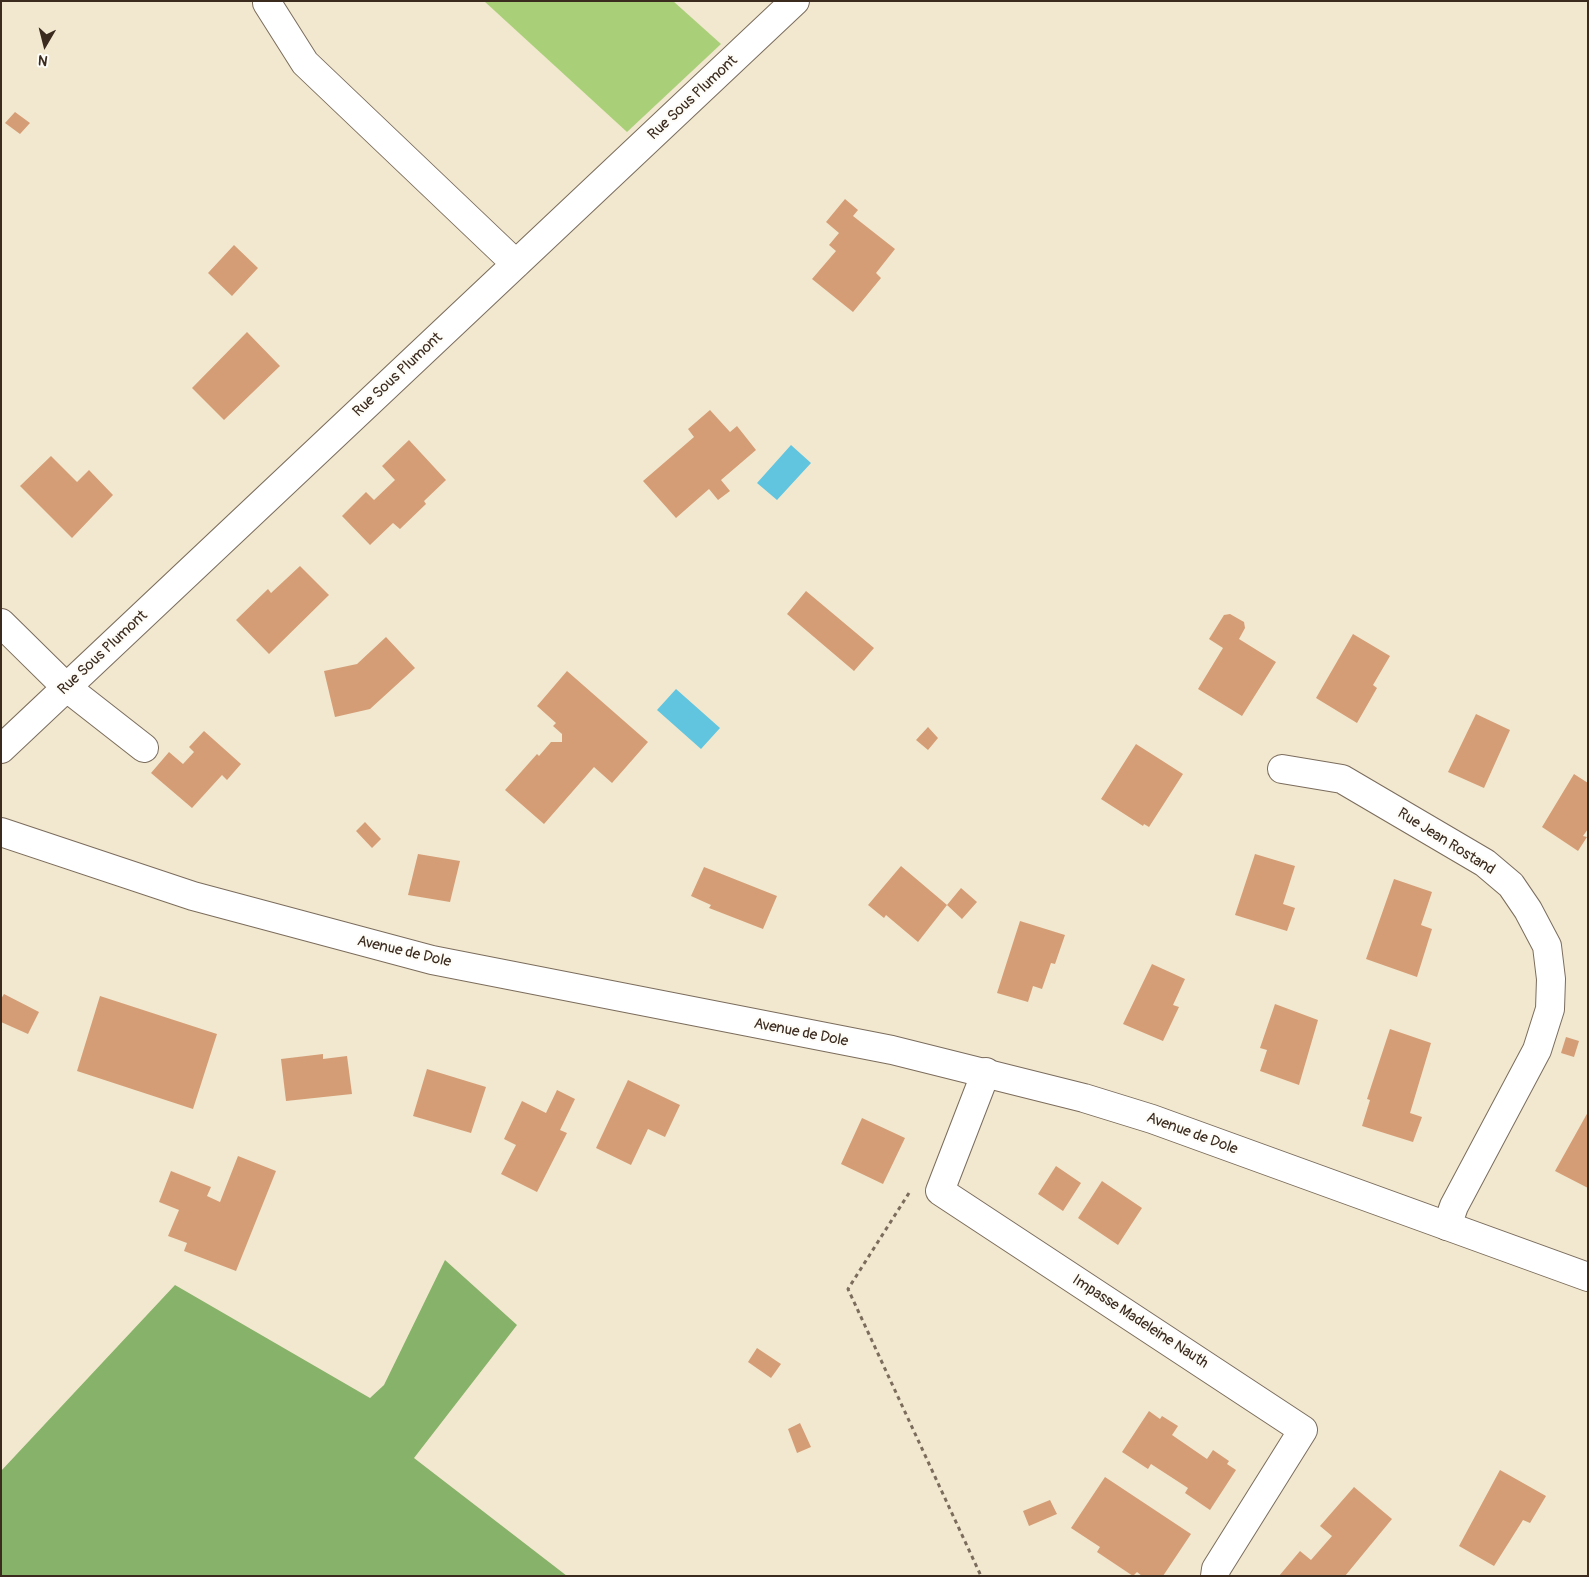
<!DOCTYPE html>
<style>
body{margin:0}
#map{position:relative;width:1589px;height:1577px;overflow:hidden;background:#f1e8cf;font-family:Pangolin,sans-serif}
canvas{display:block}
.frame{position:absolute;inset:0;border:2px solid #3b2a1e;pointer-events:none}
.north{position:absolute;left:20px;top:20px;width:50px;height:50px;-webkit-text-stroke:4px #fdfcf7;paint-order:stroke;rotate:188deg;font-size:14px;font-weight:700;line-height:20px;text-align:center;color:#3b2a1e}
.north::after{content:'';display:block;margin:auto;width:18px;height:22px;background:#3b2a1e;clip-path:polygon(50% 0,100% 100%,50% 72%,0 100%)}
</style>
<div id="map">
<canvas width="1589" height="1577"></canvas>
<div class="frame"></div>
<div class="north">N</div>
</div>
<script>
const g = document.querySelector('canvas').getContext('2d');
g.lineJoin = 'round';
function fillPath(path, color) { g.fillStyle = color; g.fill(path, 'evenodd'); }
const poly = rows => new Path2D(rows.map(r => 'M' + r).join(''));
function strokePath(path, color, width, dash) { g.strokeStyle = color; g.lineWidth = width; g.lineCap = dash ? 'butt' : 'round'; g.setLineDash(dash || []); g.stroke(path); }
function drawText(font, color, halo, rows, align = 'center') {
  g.font = font + ' Pangolin,sans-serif'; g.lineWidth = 4; g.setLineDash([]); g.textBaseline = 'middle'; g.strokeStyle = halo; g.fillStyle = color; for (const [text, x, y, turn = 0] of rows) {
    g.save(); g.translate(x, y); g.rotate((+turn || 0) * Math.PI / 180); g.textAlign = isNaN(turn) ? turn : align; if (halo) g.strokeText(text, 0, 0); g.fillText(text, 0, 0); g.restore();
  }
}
fillPath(poly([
 [484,1,673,1,721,44,627,132]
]), '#aacf79');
fillPath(poly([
 [445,1260,517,1325,414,1458,567,1576,1,1576,1,1471,175,1285,370,1398,384,1385]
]), '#87b269');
fillPath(poly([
 [791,445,811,463,777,500,757,483],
 [676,689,720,728,701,749,657,710]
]), '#61c5df');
fillPath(poly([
 [15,112,30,123,20,134,5,123],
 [845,199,858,210,853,216,895,249,876,273,881,278,853,312,812,279,836,251,829,245,839,233,826,222],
 [234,245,258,268,232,296,208,273],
 [247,332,280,366,224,420,192,388],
 [710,410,730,432,737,426,756,450,721,480,730,491,718,500,709,489,676,518,643,481,694,437,688,429],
 [409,440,446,480,424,501,426,504,400,529,393,523,370,545,342,516,366,492,374,500,395,480,382,466],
 [51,456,77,482,89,470,113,495,72,538,20,486],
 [300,566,329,595,269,654,236,620,268,589,271,593],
 [806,591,874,648,854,671,787,614],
 [1230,614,1244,622,1245,628,1239,639,1276,662,1242,716,1198,689,1223,648,1209,639,1224,615],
 [1353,634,1390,656,1373,685,1377,688,1357,723,1316,698],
 [386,637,415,668,370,709,335,717,324,671,357,664],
 [567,671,648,742,612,783,594,767,544,824,505,790,537,754,539,756,551,742,562,742,562,734,553,726,556,723,537,706],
 [1476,714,1510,730,1484,788,1448,772],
 [928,727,938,738,928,750,916,740],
 [204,731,241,764,227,780,222,775,192,808,151,773,169,752,183,764,194,752,189,747],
 [1136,744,1183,774,1149,827,1144,824,1143,826,1101,799],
 [1574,774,1588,783,1588,829,1583,836,1587,837,1578,851,1542,827],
 [365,822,381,839,372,848,356,831],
 [418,854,460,861,450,902,408,895],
 [1255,854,1295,866,1283,904,1295,908,1287,931,1235,915],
 [901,866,947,905,961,888,977,902,962,919,947,905,918,942,886,915,884,918,868,905],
 [704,867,777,896,763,929,709,908,711,905,691,896],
 [1394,879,1432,892,1421,925,1432,929,1417,977,1366,959],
 [1020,921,1065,935,1055,964,1051,963,1042,989,1033,986,1028,1002,997,993],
 [1152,964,1185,979,1173,1005,1179,1007,1163,1041,1123,1024],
 [4,994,39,1012,28,1034,1,1022,1,999],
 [100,996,217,1034,193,1109,77,1071],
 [1275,1004,1318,1020,1299,1085,1260,1071,1267,1050,1260,1048],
 [1390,1029,1431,1043,1410,1113,1422,1117,1413,1142,1362,1126,1370,1100,1367,1099],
 [1566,1037,1579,1041,1574,1057,1561,1053],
 [323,1054,323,1059,347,1056,352,1094,286,1101,281,1059],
 [427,1069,486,1087,471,1133,413,1116],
 [628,1080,680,1105,665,1137,648,1129,631,1165,596,1148],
 [557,1090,575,1099,560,1130,567,1133,537,1192,501,1174,516,1145,504,1139,522,1101,546,1113],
 [1588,1112,1588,1188,1555,1171],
 [862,1118,905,1138,883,1184,841,1164],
 [238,1156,276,1171,236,1271,184,1251,187,1243,168,1236,179,1210,159,1202,171,1171,211,1187,207,1196,220,1202],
 [1056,1166,1081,1183,1063,1211,1038,1194],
 [1102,1181,1142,1208,1118,1245,1078,1218],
 [757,1348,781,1364,771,1378,748,1362],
 [1149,1411,1160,1419,1162,1416,1178,1426,1172,1435,1207,1459,1213,1450,1229,1461,1227,1464,1236,1470,1210,1510,1185,1493,1188,1488,1151,1464,1148,1469,1122,1452],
 [800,1423,811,1447,797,1453,788,1429],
 [1500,1470,1546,1496,1530,1523,1523,1520,1494,1566,1459,1546],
 [1105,1477,1191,1534,1163,1576,1142,1576,1137,1572,1133,1576,1097,1552,1100,1547,1071,1528],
 [1354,1487,1392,1519,1345,1576,1279,1576,1300,1551,1311,1560,1332,1536,1320,1526],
 [1050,1500,1057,1514,1029,1526,1023,1511]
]), '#d59d76');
const minor = poly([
 [267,3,305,63,516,264],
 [1,623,66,687,144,748],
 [1,749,795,1],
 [1282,769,1342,779,1485,863,1511,885,1528,910,1547,946,1551,979,1550,1009,1537,1050,1454,1206,1447,1226],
 [986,1072,940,1191,1303,1430,1216,1569,1215,1576]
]);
const major = poly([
 [1,832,193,896,432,960,892,1050,1084,1098,1152,1119,1588,1277]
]);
strokePath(minor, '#7b6c5c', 30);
strokePath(major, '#7b6c5c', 30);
strokePath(poly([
 [909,1193,848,1289,981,1576]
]), '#7b6c5c', 3, [4, 4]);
strokePath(minor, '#fff', 28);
strokePath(major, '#fff', 28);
drawText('15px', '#3b2a1e', '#fdfcf7', [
 ["Rue Sous Plumont",693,98,-43],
 ["Rue Sous Plumont",398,375,-43],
 ["Rue Sous Plumont",103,653,-43],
 ["Rue Jean Rostand",1446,842,32],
 ["Avenue de Dole",404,952,13],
 ["Avenue de Dole",801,1033,11],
 ["Avenue de Dole",1192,1134,20],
 ["Impasse Madeleine Nauth",1140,1322,33]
]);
</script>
